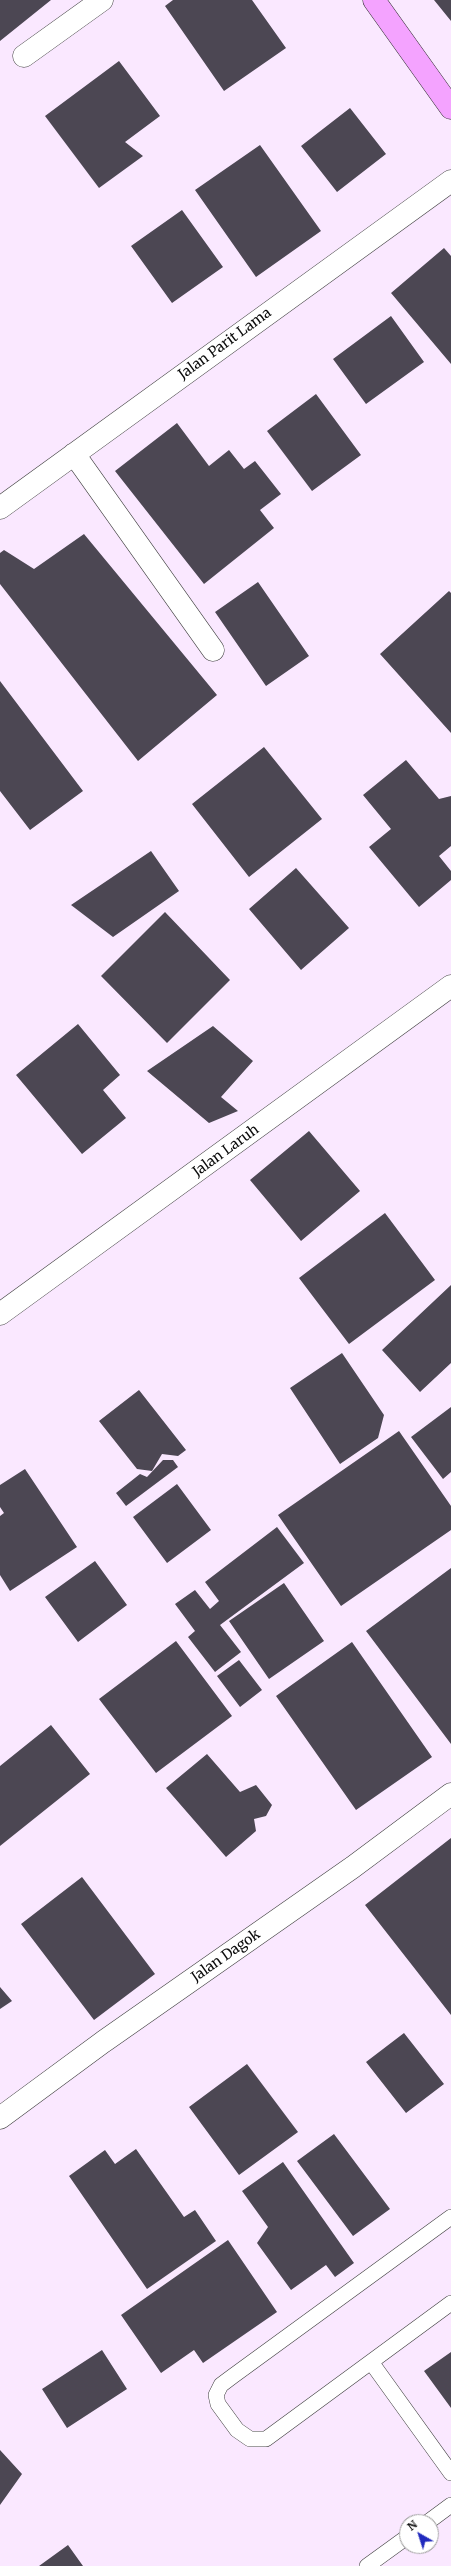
<!DOCTYPE html>
<style>
body{margin:0}
#map{position:relative;width:451px;height:2566px;overflow:hidden;background:#fae8ff;font-family:Merriweather,serif}
canvas{display:block}
.north{position:absolute;left:399px;top:2514px;width:40px;height:40px;box-sizing:border-box;background:#fff;border:1px solid #9d9d9d;border-radius:50%;rotate:321deg;font-size:11px;font-weight:700;line-height:16px;text-align:center;color:#0b0b0b}
.north::after{content:'';display:block;margin:auto;width:14px;height:18px;background:#2029bd;clip-path:polygon(50% 0,100% 100%,50% 72%,0 100%)}
</style>
<div id="map">
<canvas width="451" height="2566"></canvas>
<div class="north">N</div>
</div>
<script>
const g = document.querySelector('canvas').getContext('2d');
g.lineJoin = 'round';
function fillPath(path, color) { g.fillStyle = color; g.fill(path, 'evenodd'); }
const poly = rows => new Path2D(rows.map(r => 'M' + r).join(''));
function strokePath(path, color, width, dash) { g.strokeStyle = color; g.lineWidth = width; g.lineCap = dash ? 'butt' : 'round'; g.setLineDash(dash || []); g.stroke(path); }
function drawText(font, color, halo, rows, align = 'center') {
  g.font = font + ' Merriweather,serif'; g.lineWidth = 4; g.setLineDash([]); g.textBaseline = 'middle'; g.strokeStyle = halo; g.fillStyle = color; for (const [text, x, y, turn = 0] of rows) {
    g.save(); g.translate(x, y); g.rotate((+turn || 0) * Math.PI / 180); g.textAlign = isNaN(turn) ? turn : align; if (halo) g.strokeText(text, 0, 0); g.fillText(text, 0, 0); g.restore();
  }
}
fillPath(poly([
 [0,0,51,0,0,41],
 [173,0,252,0,286,48,224,91,165,6],
 [434,0,451,0,451,21],
 [119,61,160,116,125,142,143,156,99,188,45,116],
 [350,108,386,154,337,192,301,146],
 [260,145,321,231,256,277,195,190],
 [182,210,223,267,172,303,131,246],
 [444,248,451,256,451,364,391,293],
 [391,316,424,362,366,404,333,359],
 [316,394,361,455,312,491,267,431],
 [177,423,209,466,229,450,244,469,255,461,281,494,260,510,274,528,204,584,115,471],
 [84,534,217,695,138,761,0,584,0,553,4,550,34,569],
 [258,582,309,656,266,686,215,612],
 [449,591,451,593,451,733,380,654],
 [0,681,83,791,30,830,0,791],
 [264,747,322,819,249,877,192,804],
 [406,760,439,799,451,796,451,846,439,856,451,871,451,880,419,907,369,847,391,829,363,795],
 [151,851,179,891,113,937,71,905],
 [296,868,349,928,301,970,249,909],
 [165,912,230,980,167,1043,101,976],
 [78,1024,120,1075,103,1090,126,1118,82,1154,16,1075],
 [213,1026,253,1061,221,1097,238,1111,209,1123,147,1071],
 [309,1131,360,1191,301,1241,250,1180],
 [385,1213,435,1280,349,1344,299,1278],
 [451,1285,451,1363,420,1392,382,1350],
 [342,1353,384,1415,378,1438,340,1464,290,1388],
 [139,1390,186,1450,178,1456,162,1454,152,1471,137,1469,99,1421],
 [451,1407,451,1472,443,1479,411,1437],
 [399,1431,451,1506,451,1530,341,1606,278,1515],
 [163,1460,173,1460,178,1467,126,1506,116,1493,140,1474,147,1477],
 [25,1469,77,1547,10,1591,0,1575,0,1516,4,1513,0,1507,0,1485],
 [177,1484,211,1530,167,1563,133,1517],
 [277,1527,304,1563,220,1625,241,1652,215,1672,188,1637,195,1631,175,1604,195,1590,210,1609,219,1601,205,1582],
 [95,1561,127,1605,78,1642,45,1597],
 [451,1568,451,1744,366,1631],
 [284,1583,324,1641,269,1679,229,1621],
 [176,1641,232,1716,156,1773,99,1699],
 [352,1642,432,1757,356,1810,276,1696],
 [239,1660,262,1690,240,1707,217,1676],
 [51,1725,90,1774,0,1846,0,1766],
 [207,1754,240,1792,256,1785,272,1805,266,1816,254,1819,256,1831,226,1857,166,1788],
 [451,1838,451,2015,365,1905],
 [82,1877,155,1974,94,2020,21,1924],
 [0,1987,12,2001,0,2009],
 [404,2033,444,2084,406,2113,366,2062],
 [247,2064,298,2132,239,2175,189,2107],
 [334,2134,390,2209,353,2236,297,2161],
 [136,2149,184,2217,195,2210,216,2241,147,2289,69,2176,105,2150,115,2164],
 [283,2162,354,2263,335,2277,326,2265,291,2290,257,2243,268,2227,242,2191],
 [228,2240,277,2312,203,2363,194,2350,161,2373,121,2315],
 [102,2350,127,2389,67,2428,42,2389],
 [451,2352,451,2408,424,2371],
 [0,2450,22,2474,0,2505],
 [68,2545,83,2566,39,2566]
]), '#4c4753');
const lane = poly([
 [451,2217,233,2376,221,2385,216,2395,218,2404,237,2430,250,2439,266,2439,451,2303],
 [371,2362,451,2473],
 [428,2522,451,2505],
 [367,2566,407,2537]
]);
const street = poly([
 [24,56,102,0],
 [74,454,213,650],
 [0,508,451,181],
 [0,1314,451,986],
 [0,2118,103,2042,353,1867,451,1794]
]);
const secondary = poly([
 [374,0,451,108]
]);
strokePath(lane, '#3e3e3e', 16);
strokePath(street, '#3e3e3e', 23);
strokePath(secondary, '#2d2d2d', 23);
strokePath(lane, '#fff', 15);
strokePath(street, '#fff', 22);
strokePath(secondary, '#f4a3ff', 22);
drawText('14px', '#0b0b0b', '#fff', [
 ["Jalan Parit Lama",225,344,-36],
 ["Jalan Laruh",226,1151,-36],
 ["Jalan Dagok",226,1956,-35]
]);
</script>
